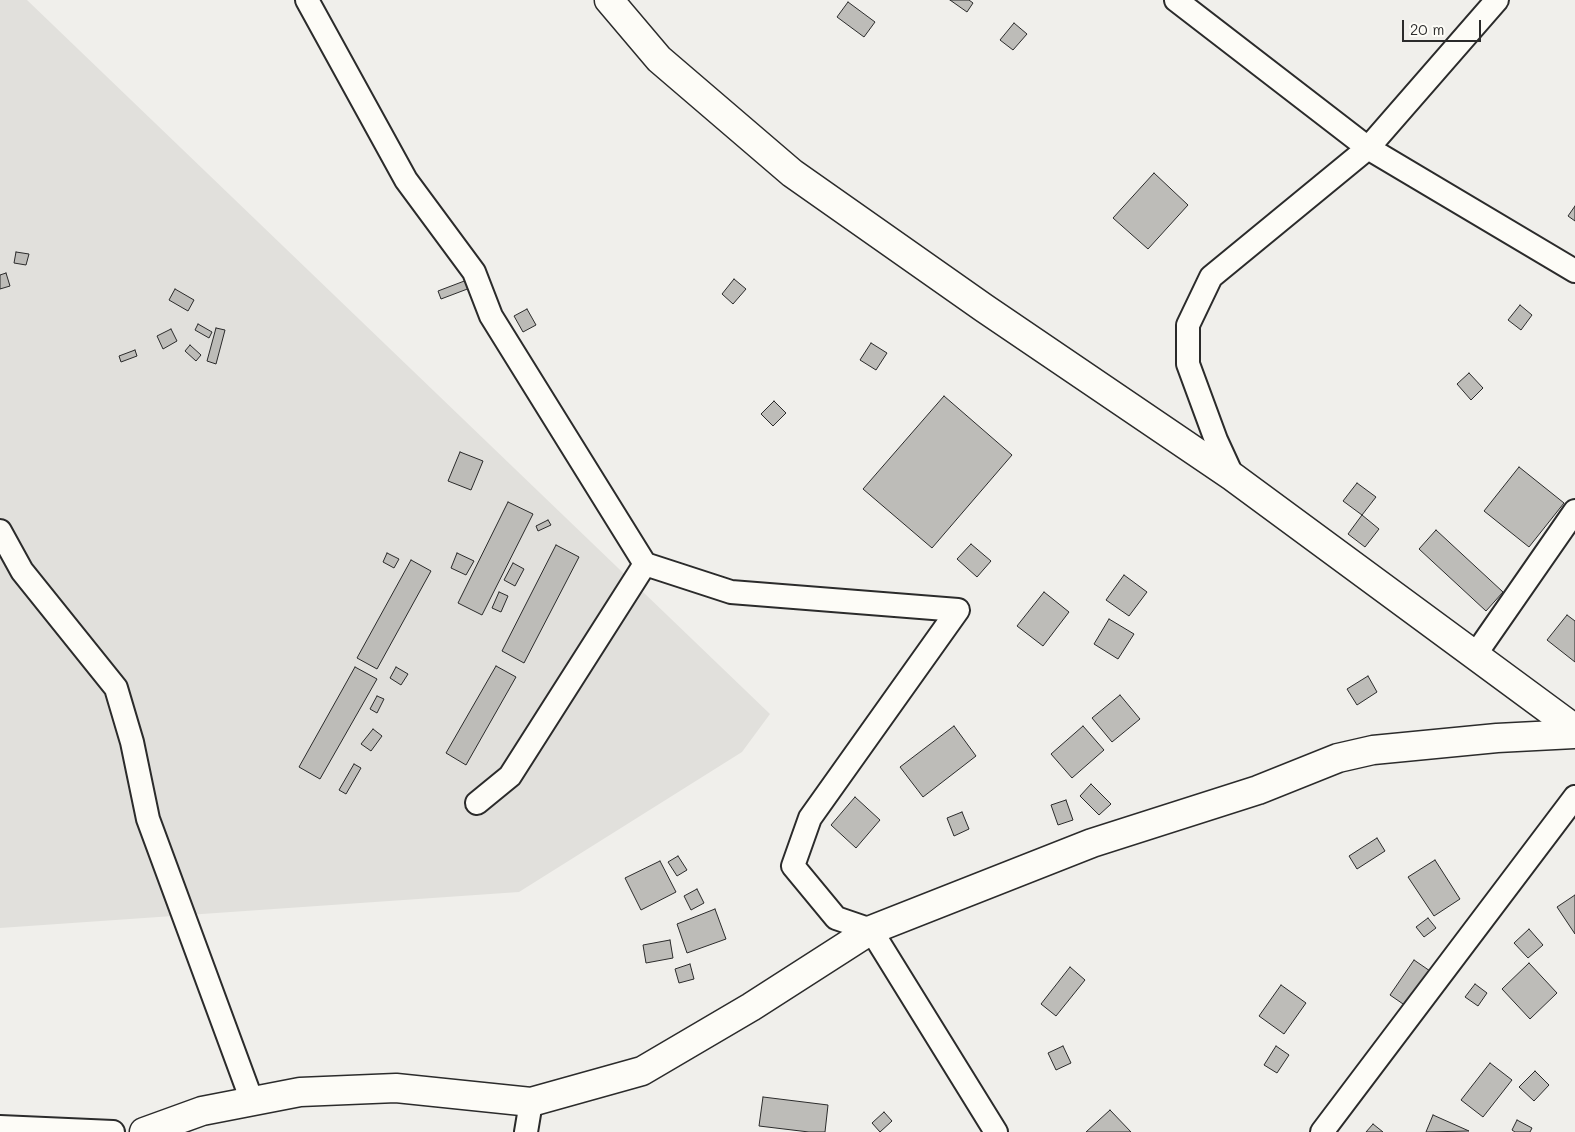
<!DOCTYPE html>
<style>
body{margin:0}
#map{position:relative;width:1575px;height:1132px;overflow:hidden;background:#f0efeb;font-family:Mali,sans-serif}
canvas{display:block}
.scale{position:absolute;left:1402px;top:20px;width:79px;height:22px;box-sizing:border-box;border:2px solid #2b2b2b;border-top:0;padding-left:6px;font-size:15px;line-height:18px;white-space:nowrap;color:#2b2b2b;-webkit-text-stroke:4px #fdfcf7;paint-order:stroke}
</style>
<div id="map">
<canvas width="1575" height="1132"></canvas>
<div class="scale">20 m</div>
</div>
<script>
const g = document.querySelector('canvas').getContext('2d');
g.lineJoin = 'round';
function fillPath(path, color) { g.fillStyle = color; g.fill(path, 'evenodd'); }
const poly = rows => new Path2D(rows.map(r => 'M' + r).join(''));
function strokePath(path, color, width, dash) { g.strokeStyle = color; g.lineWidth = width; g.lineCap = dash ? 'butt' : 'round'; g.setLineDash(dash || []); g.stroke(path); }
fillPath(poly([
 [0,0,27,0,770,714,742,752,519,892,0,928]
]), '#e1e0dc');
const building = poly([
 [950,0,969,0,973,3,967,12,950,0],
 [848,2,875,22,864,37,837,17,848,2],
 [1014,23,1027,34,1013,50,1000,40,1014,23],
 [1154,173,1188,205,1148,249,1113,218,1154,173],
 [1575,206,1575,221,1568,216,1575,206],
 [16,252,29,254,26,265,14,263,16,252],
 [6,273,10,286,0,289,0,275,6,273],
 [734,279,746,289,733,304,722,294,734,279],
 [467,280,470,288,441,299,438,291,467,280],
 [175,289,194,300,188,311,169,300,175,289],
 [1520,305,1532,315,1521,330,1508,320,1520,305],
 [527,309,536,325,523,332,514,316,527,309],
 [198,324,212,332,209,338,195,330,198,324],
 [216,328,225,330,216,364,207,361,216,328],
 [171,329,177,341,163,349,157,336,171,329],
 [871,343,887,353,876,370,860,360,871,343],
 [190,345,201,355,196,361,185,351,190,345],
 [135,350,137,356,121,362,119,356,135,350],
 [1469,373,1483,388,1471,400,1457,384,1469,373],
 [944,396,1012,455,932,548,863,489,944,396],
 [774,401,786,413,773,426,761,414,774,401],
 [460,452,483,461,471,490,448,481,460,452],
 [1519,467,1564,503,1529,547,1484,511,1519,467],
 [1357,483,1376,497,1362,515,1343,501,1357,483],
 [508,502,533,514,482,615,458,603,508,502],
 [1362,515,1379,529,1365,547,1348,534,1362,515],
 [548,520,551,525,538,531,536,526,548,520],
 [1436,530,1503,592,1486,611,1419,549,1436,530],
 [971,544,991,561,977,577,957,559,971,544],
 [556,545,579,557,524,663,502,651,556,545],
 [387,553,399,559,394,568,383,562,387,553],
 [457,553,474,561,466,575,451,568,457,553],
 [411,560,431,571,377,669,357,658,411,560],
 [513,563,524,569,515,586,504,580,513,563],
 [1124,575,1147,592,1129,616,1106,600,1124,575],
 [499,592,508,596,501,612,492,608,499,592],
 [1044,592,1069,612,1043,646,1017,626,1044,592],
 [1567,615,1575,621,1575,662,1547,640,1567,615],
 [1109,619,1134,634,1118,659,1094,644,1109,619],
 [496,666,516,677,466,765,446,753,496,666],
 [355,667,377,679,320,779,299,767,355,667],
 [396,667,408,674,401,685,390,678,396,667],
 [1368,676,1377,692,1357,705,1347,689,1368,676],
 [1120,695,1140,719,1112,742,1092,718,1120,695],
 [377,696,384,699,377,713,370,709,377,696],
 [954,726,976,756,923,797,900,767,954,726],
 [1083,726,1104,750,1072,778,1051,754,1083,726],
 [373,729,382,736,371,751,361,744,373,729],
 [354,764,361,768,346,794,339,790,354,764],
 [1091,784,1111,804,1099,815,1080,796,1091,784],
 [855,797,880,820,856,848,831,825,855,797],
 [1066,800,1073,820,1058,825,1051,805,1066,800],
 [962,812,969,829,954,836,947,818,962,812],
 [1377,838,1385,851,1357,869,1349,856,1377,838],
 [678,856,687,870,677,876,668,862,678,856],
 [1435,860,1460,899,1434,916,1408,877,1435,860],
 [660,861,676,892,641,910,625,878,660,861],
 [697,889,704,903,691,910,684,896,697,889],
 [1575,895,1575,934,1557,907,1575,895],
 [715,909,726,939,687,953,677,924,715,909],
 [1428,918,1436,928,1424,937,1416,927,1428,918],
 [1529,929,1543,945,1528,958,1514,943,1529,929],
 [670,940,673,958,646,963,643,945,670,940],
 [1414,960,1430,971,1406,1006,1390,995,1414,960],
 [1529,963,1557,993,1530,1019,1502,989,1529,963],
 [690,964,694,979,679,983,675,969,690,964],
 [1070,967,1085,980,1056,1016,1041,1004,1070,967],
 [1475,984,1487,993,1478,1006,1465,997,1475,984],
 [1281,985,1306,1003,1284,1034,1259,1016,1281,985],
 [1063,1046,1071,1063,1056,1070,1048,1053,1063,1046],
 [1276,1046,1289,1055,1277,1073,1264,1065,1276,1046],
 [1490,1063,1512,1080,1483,1117,1461,1100,1490,1063],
 [1535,1071,1549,1085,1534,1101,1519,1087,1535,1071],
 [763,1097,828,1105,825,1132,809,1132,759,1126,763,1097],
 [1110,1110,1131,1132,1086,1132,1110,1110],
 [884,1112,892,1121,880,1132,872,1123,884,1112],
 [1433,1115,1469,1131,1426,1132,1433,1115],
 [1517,1120,1532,1128,1530,1132,1515,1132,1512,1130,1517,1120],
 [1373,1124,1383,1132,1366,1132,1373,1124]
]);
fillPath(building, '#bdbcb8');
strokePath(building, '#2b2b2b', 1);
const minor = poly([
 [307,0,406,180,474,272,491,316,645,564],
 [1176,0,1368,148,1575,271],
 [1233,477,1216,440,1188,364,1188,325,1211,277,1368,148,1497,0],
 [0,531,22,571,116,688,132,742,148,819,252,1101],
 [1475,655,1575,511],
 [477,803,510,776,645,564,731,592,958,610,810,818,793,866,836,918,871,930,996,1132],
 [0,1127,113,1132],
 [526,1132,531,1102],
 [1322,1132,1575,797]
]);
const tertiary = poly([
 [144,1132,202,1111,300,1092,396,1088,531,1102,642,1071,751,1007,871,930,1092,843,1258,790,1338,758,1373,750,1497,738,1575,734]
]);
const secondary = poly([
 [609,0,659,59,792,173,984,308,1233,477,1575,729]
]);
strokePath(minor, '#2b2b2b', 26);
strokePath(tertiary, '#2b2b2b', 31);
strokePath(secondary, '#2b2b2b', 31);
strokePath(minor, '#fdfcf7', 22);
strokePath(tertiary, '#fdfcf7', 28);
strokePath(secondary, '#fdfcf7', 28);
</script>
